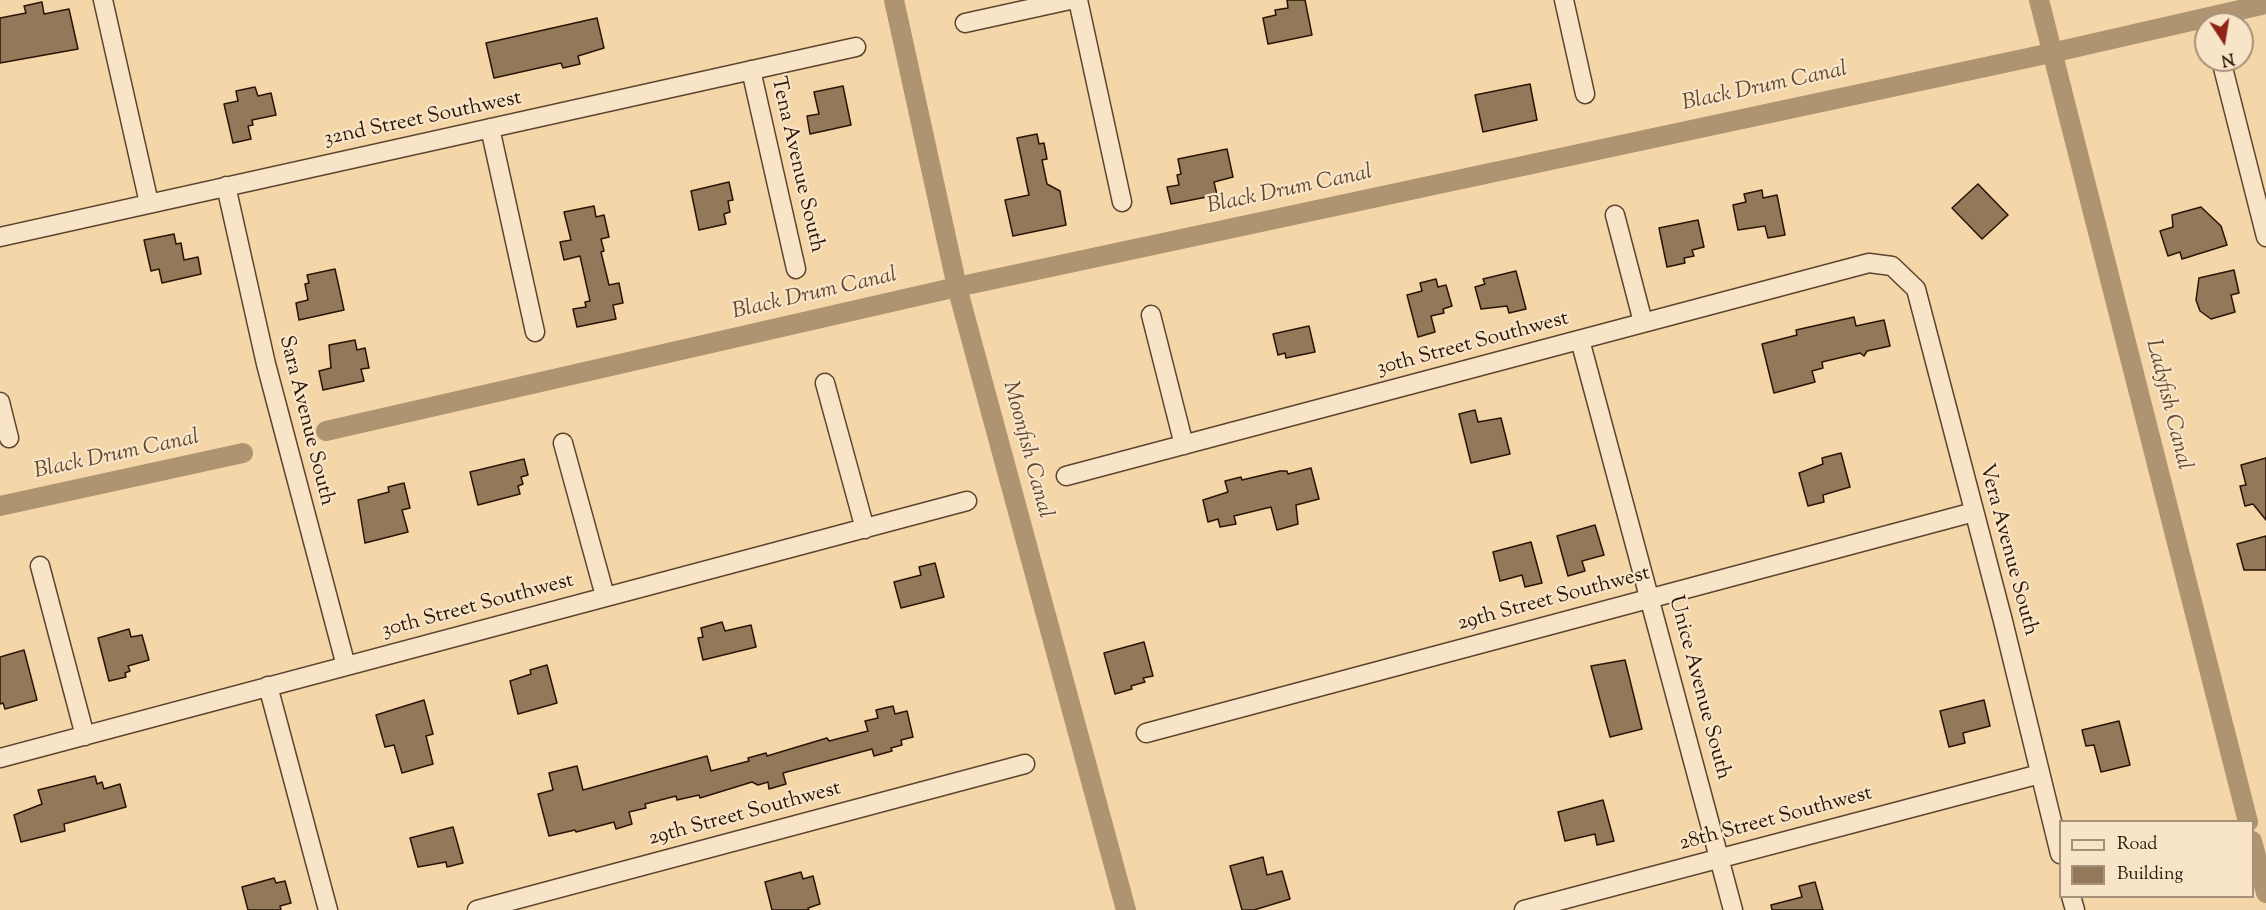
<!DOCTYPE html>
<style>
body{margin:0}
#map{position:relative;width:2266px;height:910px;overflow:hidden;background:#f4d6a9;font-family:"Sorts Mill Goudy",serif}
canvas{display:block}
.legend{position:absolute;left:2059px;top:820px;width:195px;height:78px;box-sizing:border-box;background:#f8e4c7;border:2px solid #a59179;margin:0;padding:8px 10px;list-style:none;font-size:18px;color:#291405}
.legend li{display:flex;align-items:center;gap:12px;height:30px}
.legend b{width:30px;border:2px solid #a59179}
.north{position:absolute;left:2194px;top:12px;width:60px;height:60px;box-sizing:border-box;background:#f8e4c7;border:2px solid #a59179;border-radius:50%;rotate:168deg;font-size:16px;font-weight:700;line-height:24px;text-align:center;color:#291405}
.north::after{content:'';display:block;margin:auto;width:21px;height:27px;background:#8f2418;clip-path:polygon(50% 0,100% 100%,50% 72%,0 100%)}
</style>
<div id="map">
<canvas width="2266" height="910"></canvas>
<ul class="legend">
<li><b style="height:8px;background:#f8e4c7"></b>Road</li>
<li><b style="height:16px;background:#93795a"></b>Building</li>
</ul>
<div class="north">N</div>
</div>
<script>
const g = document.querySelector('canvas').getContext('2d');
g.lineJoin = 'round';
const poly = rows => new Path2D(rows.map(r => 'M' + r).join(''));
function strokePath(path, color, width, dash) { g.strokeStyle = color; g.lineWidth = width; g.lineCap = dash ? 'butt' : 'round'; g.setLineDash(dash || []); g.stroke(path); }
function fillPath(path, color) { g.fillStyle = color; g.fill(path, 'evenodd'); }
function drawText(font, color, halo, rows, align = 'center') {
  g.font = font + ' "Sorts Mill Goudy",serif'; g.lineWidth = 4.5; g.setLineDash([]); g.textBaseline = 'middle'; g.strokeStyle = halo; g.fillStyle = color; for (const [text, x, y, turn = 0] of rows) {
    g.save(); g.translate(x, y); g.rotate((+turn || 0) * Math.PI / 180); g.textAlign = isNaN(turn) ? turn : align; if (halo) g.strokeText(text, 0, 0); g.fillText(text, 0, 0); g.restore();
  }
}
strokePath(poly([
 [894,0,957,287,1126,910],
 [2039,0,2248,822],
 [326,431,957,287,2051,53,2266,4],
 [0,506,243,453],
 [2252,841,2266,893]
]), '#af9471', 20);
const building = poly([
 [1287,0,1305,0,1312,35,1268,44,1263,18,1276,15,1275,10,1288,8,1287,0],
 [42,2,44,14,69,9,78,49,0,63,0,18,26,13,24,6,42,2],
 [597,18,604,48,578,56,580,64,563,68,561,63,494,78,486,43,597,18],
 [1530,84,1537,120,1483,132,1475,95,1530,84],
 [843,86,851,125,810,134,807,116,819,114,814,92,843,86],
 [255,87,258,96,271,93,276,115,252,120,253,125,248,126,251,139,233,143,224,104,238,101,236,91,255,87],
 [1037,134,1039,144,1044,143,1047,159,1042,160,1047,184,1060,191,1066,225,1013,236,1005,200,1029,195,1017,138,1037,134],
 [1227,149,1233,177,1214,182,1217,195,1171,204,1167,187,1179,185,1177,175,1181,174,1178,159,1227,149],
 [729,182,733,200,728,201,730,212,724,214,726,224,699,230,691,191,729,182],
 [1978,184,2008,215,1982,239,1952,208,1978,184],
 [1762,190,1763,198,1777,195,1785,235,1768,238,1765,226,1738,230,1733,205,1746,202,1744,194,1762,190],
 [594,206,596,217,604,215,609,237,601,239,604,251,601,252,609,285,619,283,623,303,613,305,616,319,577,327,573,309,586,307,585,302,590,301,580,256,564,260,560,242,571,240,564,212,594,206],
 [2201,207,2221,226,2227,245,2182,259,2180,252,2168,256,2160,231,2173,227,2172,215,2201,207],
 [1698,220,1704,247,1692,250,1694,256,1684,258,1685,263,1667,267,1659,228,1698,220],
 [174,234,176,244,181,243,184,260,198,257,201,274,162,283,159,269,151,271,144,240,174,234],
 [335,269,344,310,299,320,296,303,308,300,305,284,309,283,307,275,335,269],
 [2234,270,2239,293,2231,295,2235,312,2211,319,2200,311,2196,300,2199,278,2234,270],
 [1516,271,1526,309,1509,313,1507,306,1481,309,1475,287,1485,284,1483,279,1516,271],
 [1436,279,1438,287,1446,285,1452,306,1443,309,1444,313,1431,316,1435,332,1418,337,1407,295,1422,291,1420,283,1436,279],
 [1854,317,1856,326,1884,320,1890,346,1867,351,1864,356,1860,353,1822,362,1823,368,1812,371,1815,382,1774,393,1762,344,1797,335,1796,330,1854,317],
 [1309,326,1315,352,1286,358,1285,353,1278,355,1273,334,1309,326],
 [355,340,357,350,365,348,369,368,361,369,364,381,323,390,319,371,331,368,329,345,355,340],
 [1475,410,1478,422,1501,418,1510,454,1471,463,1459,414,1475,410],
 [1841,453,1850,487,1823,495,1824,502,1808,506,1799,473,1823,464,1822,458,1841,453],
 [2266,458,2266,520,2253,504,2245,506,2240,486,2246,485,2241,465,2266,458],
 [524,459,528,475,521,477,523,484,518,486,520,494,478,505,470,472,524,459],
 [1311,468,1319,499,1296,505,1298,524,1277,530,1271,507,1234,516,1236,524,1220,527,1218,519,1208,522,1203,500,1228,492,1225,481,1241,477,1242,480,1280,471,1287,471,1288,474,1311,468],
 [404,483,410,508,402,510,408,532,365,543,358,500,389,492,388,487,404,483],
 [1595,525,1604,555,1582,561,1585,571,1568,576,1557,536,1595,525],
 [2266,536,2266,570,2244,570,2237,544,2266,536],
 [1531,542,1542,583,1525,587,1522,575,1500,581,1493,552,1531,542],
 [935,563,944,597,901,608,894,582,921,575,919,567,935,563],
 [722,622,725,631,751,625,756,647,703,660,698,638,703,637,701,628,722,622],
 [129,629,131,637,142,635,149,660,128,666,130,671,125,673,126,677,109,681,98,638,129,629],
 [1144,642,1153,676,1143,678,1145,682,1131,686,1132,689,1115,694,1104,653,1144,642],
 [24,650,37,700,5,709,3,703,0,704,0,657,24,650],
 [1625,660,1642,729,1610,737,1591,666,1625,660],
 [547,665,557,703,518,714,510,681,531,674,530,670,547,665],
 [424,700,433,734,426,736,433,764,402,773,394,745,385,747,376,715,424,700],
 [1984,700,1990,726,1963,733,1965,743,1949,747,1940,711,1984,700],
 [893,706,895,714,907,711,913,737,901,740,902,745,891,748,892,751,874,756,872,749,783,773,786,784,769,789,768,782,758,785,752,782,700,798,699,795,677,800,676,796,645,804,646,808,629,812,632,824,616,829,614,822,576,832,575,830,549,836,538,794,553,790,549,773,577,766,583,790,707,756,711,771,749,761,748,758,766,753,767,756,827,738,829,741,868,731,865,721,878,718,876,710,893,706],
 [2119,721,2130,765,2101,772,2094,745,2086,746,2082,730,2119,721],
 [95,776,97,784,102,782,104,789,120,784,126,807,64,824,65,831,21,842,14,815,42,804,38,790,95,776],
 [1603,800,1614,841,1597,845,1595,834,1565,841,1558,812,1603,800],
 [453,827,463,863,447,867,446,862,418,867,410,838,453,827],
 [1263,857,1267,875,1282,871,1290,899,1254,910,1242,910,1230,866,1263,857],
 [801,872,803,879,813,876,820,904,808,908,809,910,772,910,765,882,801,872],
 [274,878,276,883,285,881,291,903,280,906,281,910,248,910,242,887,274,878],
 [1815,882,1823,910,1772,910,1771,905,1802,897,1799,886,1815,882]
]);
fillPath(building, '#93795a');
strokePath(building, '#291405', 1.5);
const minor = poly([
 [103,0,149,203],
 [1078,0,1122,202],
 [1564,0,1585,94],
 [965,23,1070,0],
 [2221,60,2266,237],
 [751,70,796,269],
 [490,128,535,332],
 [226,186,266,364,346,666],
 [1615,215,1643,322],
 [0,237,856,47],
 [1151,315,1184,445],
 [1580,340,1733,910],
 [825,383,865,529],
 [0,402,9,438],
 [563,443,605,596],
 [1066,476,1869,263,1892,266,1916,289,2003,621,2060,854],
 [40,566,85,736],
 [268,686,328,910],
 [1146,733,1974,512],
 [0,758,967,501],
 [2071,896,2075,910],
 [477,910,1025,764],
 [1524,910,2040,774]
]);
strokePath(minor, '#5c442e', 21);
strokePath(minor, '#f8e4c7', 18);
drawText('21px', '#291405', '#f8e4c7', [
 ["32nd Street Southwest",423,120,-12],
 ["Tena Avenue South",796,165,77],
 ["30th Street Southwest",1473,345,-15],
 ["Sara Avenue South",305,421,76],
 ["Vera Avenue South",2007,550,75],
 ["29th Street Southwest",1554,600,-15],
 ["30th Street Southwest",478,607,-15],
 ["Unice Avenue South",1698,688,75],
 ["29th Street Southwest",745,815,-15],
 ["28th Street Southwest",1776,820,-15]
]);
drawText('italic 22px', '#5f4730', '#f8e4c7', [
 ["Black Drum Canal",1765,88,-12],
 ["Black Drum Canal",1290,191,-12],
 ["Black Drum Canal",815,295,-13],
 ["Ladyfish Canal",2167,405,76],
 ["Moonfish Canal",1026,450,75],
 ["Black Drum Canal",117,456,-12]
]);
</script>
